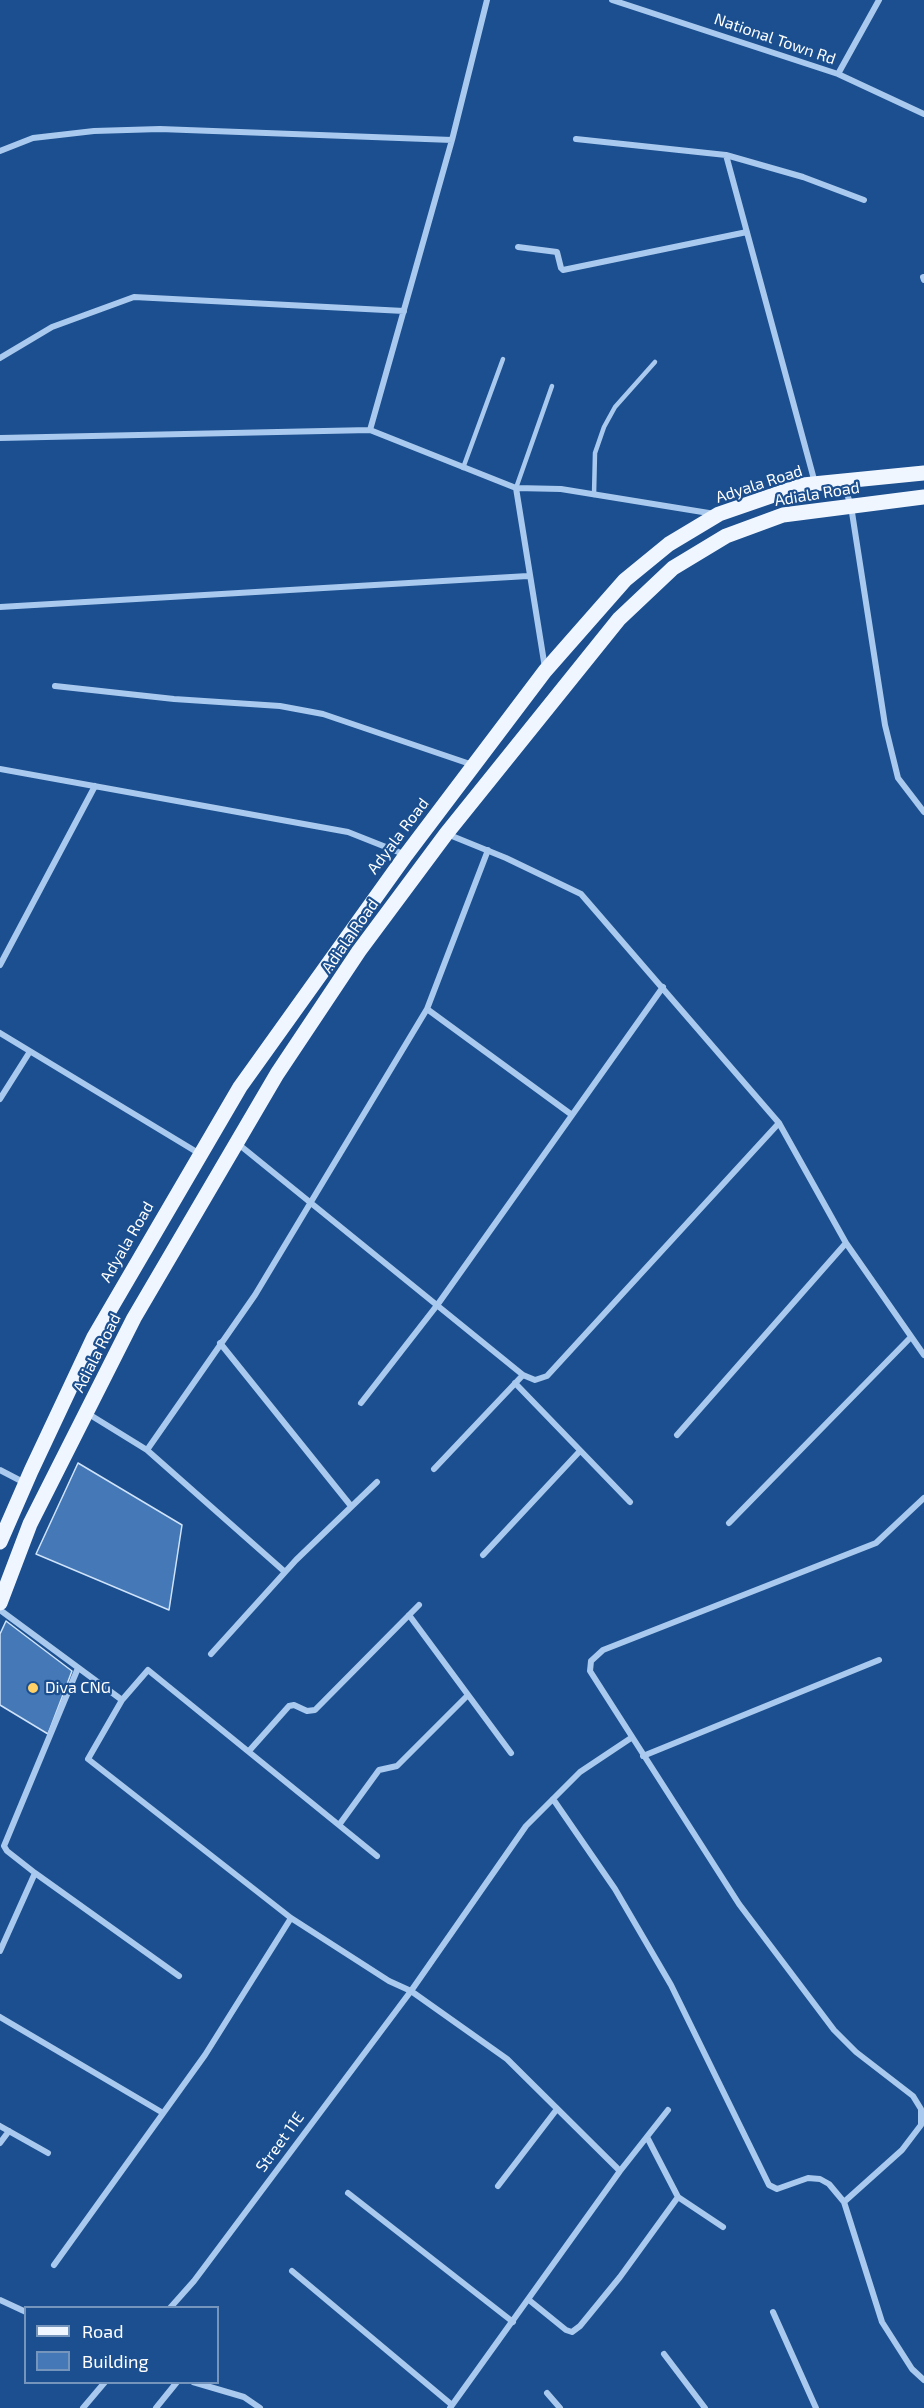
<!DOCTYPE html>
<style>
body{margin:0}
#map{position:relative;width:924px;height:2408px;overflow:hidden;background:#1b4f8f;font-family:"Exo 2",sans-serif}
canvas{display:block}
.legend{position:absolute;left:24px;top:2306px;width:195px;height:78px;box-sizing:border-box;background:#1b4f8f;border:2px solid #7695bc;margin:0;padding:8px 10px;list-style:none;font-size:18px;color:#fff}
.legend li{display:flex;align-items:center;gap:12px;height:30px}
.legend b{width:30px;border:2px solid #7695bc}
</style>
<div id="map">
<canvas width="924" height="2408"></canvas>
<ul class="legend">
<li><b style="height:8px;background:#f0f6ff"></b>Road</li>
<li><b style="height:16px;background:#4478b7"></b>Building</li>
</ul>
</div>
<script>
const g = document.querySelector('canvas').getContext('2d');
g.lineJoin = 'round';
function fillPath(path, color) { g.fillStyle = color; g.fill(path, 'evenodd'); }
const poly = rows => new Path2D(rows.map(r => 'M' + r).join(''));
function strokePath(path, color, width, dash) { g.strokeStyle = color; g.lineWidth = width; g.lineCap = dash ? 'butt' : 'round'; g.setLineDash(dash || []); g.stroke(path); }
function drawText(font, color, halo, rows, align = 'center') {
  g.font = font + ' "Exo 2",sans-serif'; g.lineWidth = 4.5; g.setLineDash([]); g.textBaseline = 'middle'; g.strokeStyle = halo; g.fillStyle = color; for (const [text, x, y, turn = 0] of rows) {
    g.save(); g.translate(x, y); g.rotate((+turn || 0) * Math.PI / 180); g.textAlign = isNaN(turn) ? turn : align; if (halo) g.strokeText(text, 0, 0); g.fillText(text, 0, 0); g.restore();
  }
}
const building = poly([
 [78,1463,182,1525,169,1610,36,1554,78,1463],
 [6,1621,72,1671,48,1734,0,1705,0,1634,6,1621]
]);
fillPath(building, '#4478b7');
strokePath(building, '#cfe3fa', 1.5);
strokePath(poly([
 [463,468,503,359],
 [516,488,552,386],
 [594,495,595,453,604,427,615,407,655,362]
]), '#a9c9ee', 4.5);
strokePath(poly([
 [487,0,452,140,370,430,516,488,561,489,715,514],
 [612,0,838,74,924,114],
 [838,74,879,0],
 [576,139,726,155,803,177,864,200],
 [0,151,33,138,94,131,160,129,452,140],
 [726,155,815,483],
 [518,247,557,252,561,268,563,270,747,232],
 [923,277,924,280],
 [0,358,52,327,134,297,404,311],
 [0,438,370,430],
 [843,482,851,506,885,725,898,778,924,812],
 [516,488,545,668],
 [0,607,528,576],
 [55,686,174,699,280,706,323,714,473,765],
 [0,769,348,832,406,855],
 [447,834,506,858,581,894,779,1123,846,1243,924,1355],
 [0,965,95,786],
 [427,1009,572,1115],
 [0,1033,200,1154],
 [0,1099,29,1053],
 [237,1143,523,1375,535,1380,547,1376,779,1123],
 [220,1343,351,1506],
 [515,1383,630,1502],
 [361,1403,438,1304,663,987],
 [87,1413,147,1450,285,1572],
 [677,1435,846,1243],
 [147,1450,255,1295,427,1009,488,850],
 [434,1469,523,1375],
 [0,1470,25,1483],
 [729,1523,911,1337],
 [483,1555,579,1452],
 [0,1610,122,1700],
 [409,1615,511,1753],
 [211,1654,296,1560,377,1482],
 [78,1668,4,1846,7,1851,35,1873,179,1976],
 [249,1751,289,1706,294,1705,307,1711,315,1710,419,1605],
 [643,1756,879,1660],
 [553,1799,615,1889,671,1985,769,2185,777,2189,808,2178,820,2179,829,2184,844,2202,882,2322,912,2369,924,2380],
 [339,1825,379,1770,397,1766,468,1695],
 [377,1856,148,1670,122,1700,88,1759,291,1918,389,1981,411,1991,507,2059,620,2171],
 [0,1951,35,1873],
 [0,2017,163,2113],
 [0,2126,48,2153],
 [647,2137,678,2197,723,2227],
 [0,2143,9,2131],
 [498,2186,557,2109],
 [348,2193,513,2322],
 [844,2202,902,2150,921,2125,921,2109,913,2096,856,2052,834,2030,739,1904,590,1671,591,1661,603,1650,876,1543,924,1498],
 [54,2265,205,2055,291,1918],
 [292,2271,452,2405],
 [0,2300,26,2312],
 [529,2300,566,2330,572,2332,580,2326,620,2277,678,2197],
 [170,2308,194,2281,411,1991,526,1826,580,1772,631,1738],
 [773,2312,816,2408],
 [664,2354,705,2408],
 [193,2382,244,2397,260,2408],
 [547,2393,560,2408],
 [83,2408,105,2382],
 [156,2408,177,2382],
 [450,2408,620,2171,668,2110]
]), '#a9c9ee', 6);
strokePath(poly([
 [0,1542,31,1471,94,1337,240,1087,406,855,545,671,625,580,669,544,719,514,803,485,924,473],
 [0,1603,30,1524,134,1318,277,1074,359,951,446,834,619,619,673,568,726,536,783,515,924,497]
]), '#f0f6ff', 15);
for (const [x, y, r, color] of [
 [33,1688,6,"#ffd166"]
]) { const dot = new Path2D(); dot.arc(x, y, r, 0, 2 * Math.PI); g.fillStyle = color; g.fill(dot); strokePath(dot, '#1b4f8f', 2); }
drawText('16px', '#fff', '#1b4f8f', [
 ["National Town Rd",775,39,19],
 ["Adyala Road",759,484,-18],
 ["Adiala Road",817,494,-9],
 ["Adyala Road",398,836,-53],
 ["Adiala Road",350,936,-55],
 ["Adyala Road",127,1242,-60],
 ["Adiala Road",97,1353,-63],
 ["Street 11E",280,2142,-54]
]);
drawText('16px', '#fff', '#1b4f8f', [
 ["Diva CNG",45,1688]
], 'left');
</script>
